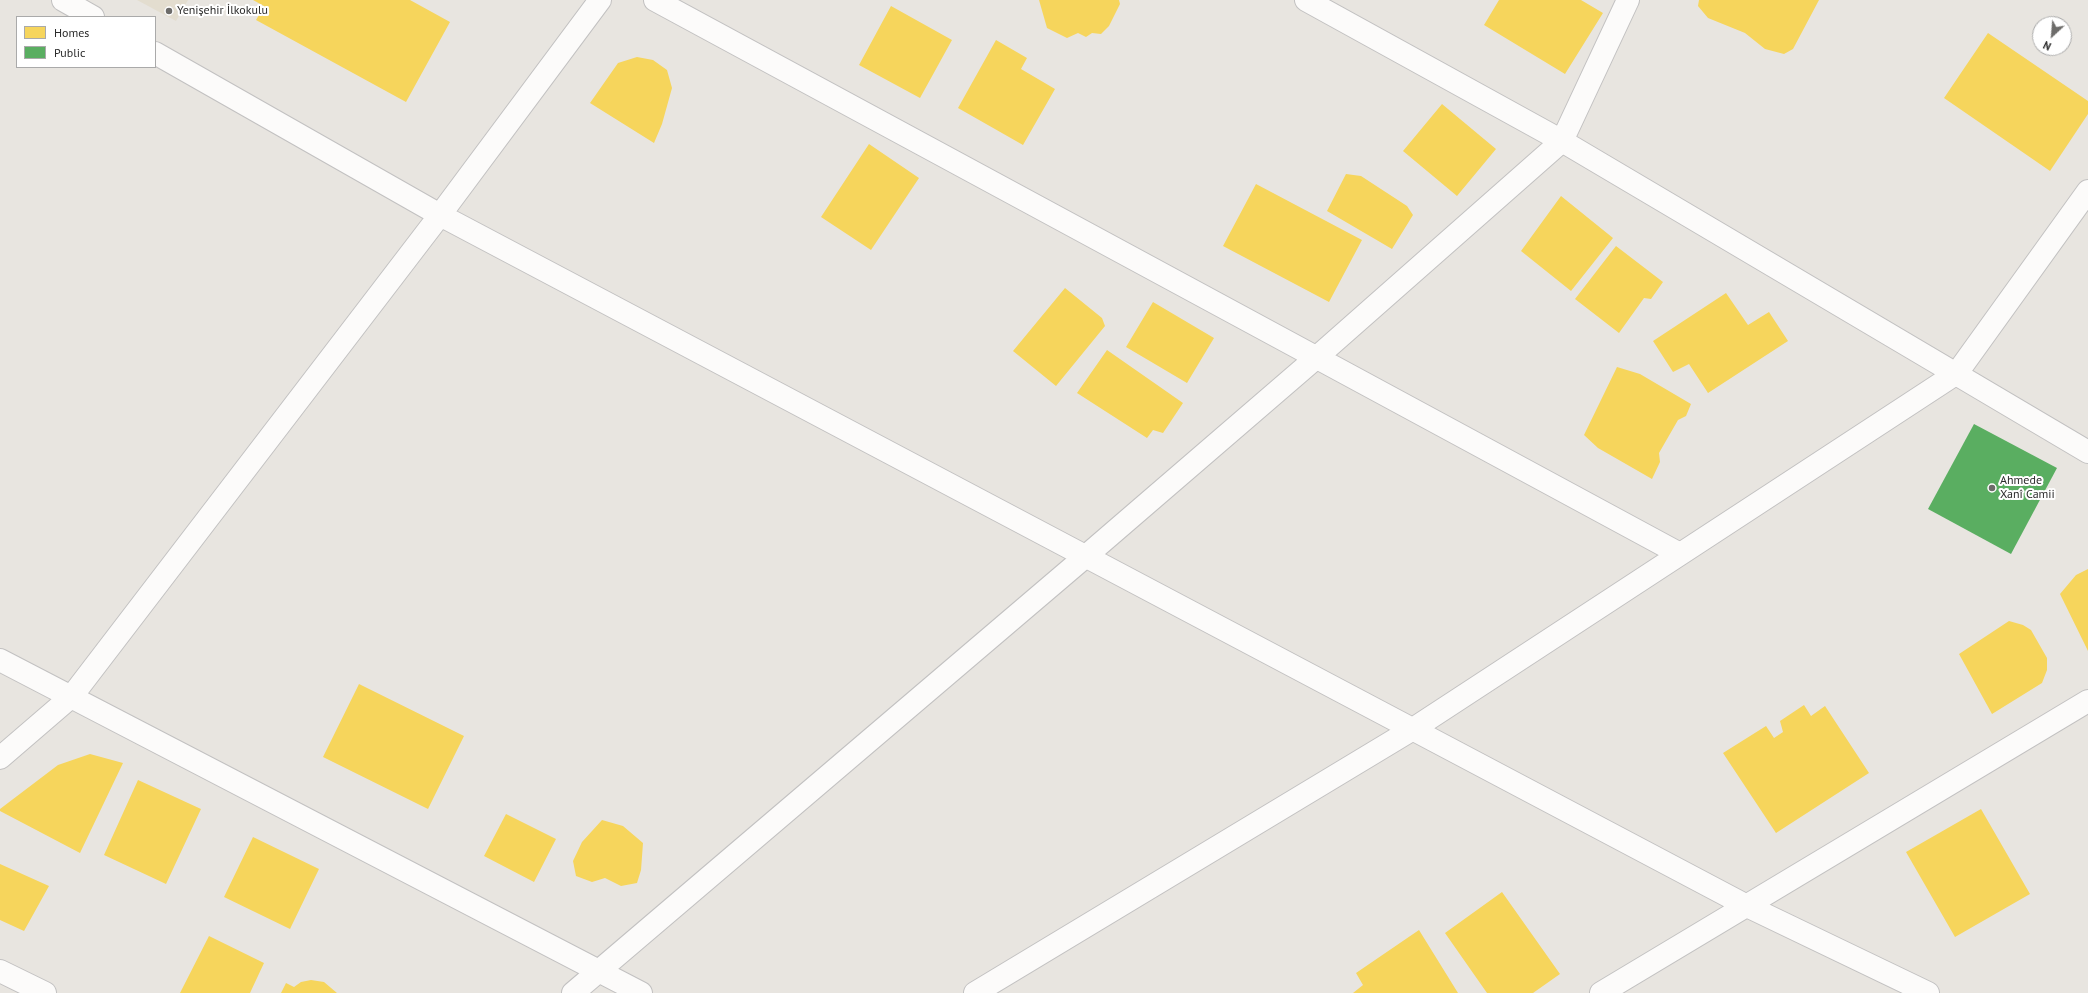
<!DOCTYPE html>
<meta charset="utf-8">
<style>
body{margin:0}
#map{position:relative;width:2088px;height:993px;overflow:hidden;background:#e8e5e0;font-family:"PT Sans",sans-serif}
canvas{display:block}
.legend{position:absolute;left:16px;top:16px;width:140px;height:52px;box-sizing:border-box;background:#fff;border:1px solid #aaa;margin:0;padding:5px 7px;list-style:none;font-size:12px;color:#2b2b2b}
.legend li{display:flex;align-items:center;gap:8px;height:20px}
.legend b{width:20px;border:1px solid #aaa}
.north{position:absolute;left:2032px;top:16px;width:40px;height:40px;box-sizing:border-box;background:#fff;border:1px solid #aaa;border-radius:50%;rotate:206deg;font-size:11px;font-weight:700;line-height:16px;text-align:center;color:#2b2b2b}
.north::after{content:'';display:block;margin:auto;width:14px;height:18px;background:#6d6c6a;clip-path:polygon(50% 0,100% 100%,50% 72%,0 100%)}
</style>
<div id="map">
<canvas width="2088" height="993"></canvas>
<ul class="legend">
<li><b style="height:11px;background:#f6d55c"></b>Homes</li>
<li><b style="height:11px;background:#5aae61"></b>Public</li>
</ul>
<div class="north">N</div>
</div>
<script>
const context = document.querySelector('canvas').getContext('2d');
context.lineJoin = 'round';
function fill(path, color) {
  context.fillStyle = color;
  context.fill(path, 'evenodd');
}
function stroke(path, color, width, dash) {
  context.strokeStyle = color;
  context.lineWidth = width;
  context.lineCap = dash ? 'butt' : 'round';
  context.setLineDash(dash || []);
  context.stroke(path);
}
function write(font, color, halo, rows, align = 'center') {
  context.font = font + ' "PT Sans",sans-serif';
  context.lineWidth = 4;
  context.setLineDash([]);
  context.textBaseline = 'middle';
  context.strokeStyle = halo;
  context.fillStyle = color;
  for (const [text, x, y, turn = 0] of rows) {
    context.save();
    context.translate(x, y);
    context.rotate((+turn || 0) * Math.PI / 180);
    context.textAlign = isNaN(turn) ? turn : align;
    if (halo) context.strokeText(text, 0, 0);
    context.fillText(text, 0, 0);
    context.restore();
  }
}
fill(new Path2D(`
 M137 0H188L176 21Z`), '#e3ddcf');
fill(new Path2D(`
 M253 0H410L450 22 406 102 256 20 264 6Z
 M1039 0H1119L1120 4 1109 26 1101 34 1092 33 1086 37 1078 33 1067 38 1047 28Z
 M1499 0H1581L1603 13 1565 74 1484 25Z
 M1699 0H1819L1793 49 1784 54 1765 49 1745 33 1708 18 1698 6Z
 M891 6 952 40 920 98 859 65Z
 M1988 33 2088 101V114L2050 171 1944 98Z
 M996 40 1027 58 1021 69 1055 89 1023 145 958 108Z
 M637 57 653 60 667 70 672 88 662 124 654 143 590 103 618 63Z
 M1442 104 1496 149 1457 196 1403 151Z
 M869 144 919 178 871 250 821 217Z
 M1346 174 1361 176 1407 206 1413 215 1392 249 1327 211Z
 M1256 184 1362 240 1329 302 1223 246Z
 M1561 196 1613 238 1571 291 1521 251Z
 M1616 246 1663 282 1651 299 1644 298 1619 333 1575 299Z
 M1065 288 1102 318 1105 326 1056 386 1013 351Z
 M1726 293 1748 325 1769 312 1788 341 1708 393 1689 364 1673 372 1653 341Z
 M1153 302 1214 338 1187 383 1126 347Z
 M1107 350 1183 403 1163 433 1153 430 1147 438 1077 393Z
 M1617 367 1640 374 1691 404 1686 416 1678 420 1659 453 1660 462 1652 479 1598 448 1584 435Z
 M2088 569V651L2060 594 2076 575Z
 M2009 621 2023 625 2031 630 2047 658V670L2042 683 1992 714 1959 654Z
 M359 684 464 736 428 809 323 757Z
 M1804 705 1811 716 1825 706 1869 773 1776 833 1723 753 1766 726 1774 738 1783 732 1780 721Z
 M90 754 123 763 80 853 0 811V809L58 765Z
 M138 780 201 809 166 884 104 855Z
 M1981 809 2030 894 1955 937 1906 852Z
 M506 814 556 839 534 882 484 856Z
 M602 820 623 826 643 843 641 870 637 883 621 886 605 878 592 882 576 876 573 861 582 842Z
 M253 837 319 869 290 929 224 897Z
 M0 864 49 886 24 931 0 920Z
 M1502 892 1560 974 1533 993H1487L1445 933Z
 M1419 930 1458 993H1353L1363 985 1356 973Z
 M209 936 264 963 250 993H180Z
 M311 980 324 982 337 993H281L286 983 294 987 301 982Z`), '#f6d55c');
fill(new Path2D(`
 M1974 424 2057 468 2011 554 1928 509Z`), '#5aae61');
const minor = new Path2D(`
 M63 0 93 17
 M655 0 1680 554
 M1306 0 1562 141 2088 452
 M155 53 440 215 1747 906 1928 993
 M0 660 641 993
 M0 758 72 696 440 215 600 0
 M0 971 45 993
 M573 993 1086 556 1317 357 1562 141 1628 0
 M975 993 1413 729 1957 373 2088 191
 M1601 993 2088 701`);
stroke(minor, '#c2c1c1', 24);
stroke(minor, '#fcfbfa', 22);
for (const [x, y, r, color] of [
 [169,11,4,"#6d6c6a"],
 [1992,488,4,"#6d6c6a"]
]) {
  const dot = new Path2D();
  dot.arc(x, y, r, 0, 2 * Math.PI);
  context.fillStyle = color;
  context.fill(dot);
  stroke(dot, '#fff', 1.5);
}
write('12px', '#2b2b2b', '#fff', [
 ["Yenişehir İlkokulu",177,11],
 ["Ahmede",2000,481],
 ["Xanî Camii",2000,495]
], 'left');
</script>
